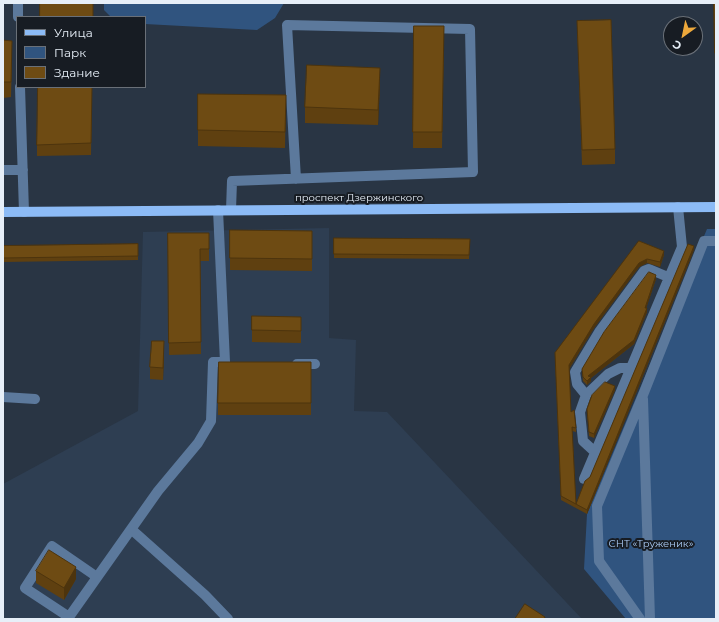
<!DOCTYPE html>
<meta charset="utf-8">
<style>
body{margin:0}
#map{position:relative;width:719px;height:622px;overflow:hidden;background:#293544;font-family:Montserrat,sans-serif}
canvas{display:block}
.frame{position:absolute;inset:0;border:4px solid #e7eff8;pointer-events:none}
.legend{position:absolute;left:16px;top:16px;width:130px;height:72px;box-sizing:border-box;background:#171c23;border:1px solid #6a7078;margin:0;padding:5px 7px;list-style:none;font-size:12px;color:#e7eff8}
.legend li{display:flex;align-items:center;gap:8px;height:20px}
.legend b{width:20px;border:1px solid #6a7078}
.north{position:absolute;left:663px;top:16px;width:40px;height:40px;box-sizing:border-box;background:#171c23;border:1px solid #6a7078;border-radius:50%;rotate:213deg;font-size:11px;font-weight:700;line-height:16px;text-align:center;color:#e7eff8}
.north::after{content:'';display:block;margin:auto;width:14px;height:18px;background:#eda83b;clip-path:polygon(50% 0,100% 100%,50% 72%,0 100%)}
</style>
<div id="map">
<canvas width="719" height="622"></canvas>
<div class="frame"></div>
<ul class="legend">
<li><b style="height:5px;background:#8cbbf6"></b>Улица</li>
<li><b style="height:11px;background:#30547f"></b>Парк</li>
<li><b style="height:11px;background:#6e4b13"></b>Здание</li>
</ul>
<div class="north">С</div>
</div>
<script>
const context = document.querySelector('canvas').getContext('2d');
context.lineJoin = 'round';
function fill(path, color) {
  context.fillStyle = color;
  context.fill(path, 'evenodd');
}
function stroke(path, color, width, dash) {
  context.strokeStyle = color;
  context.lineWidth = width;
  context.lineCap = dash ? 'butt' : 'round';
  context.setLineDash(dash || []);
  context.stroke(path);
}
function write(font, color, halo, rows, align = 'center') {
  context.font = font + ' Montserrat,sans-serif';
  context.lineWidth = 4;
  context.setLineDash([]);
  context.textBaseline = 'middle';
  context.strokeStyle = halo;
  context.fillStyle = color;
  for (const [text, x, y, turn = 0] of rows) {
    context.save();
    context.translate(x, y);
    context.rotate((+turn || 0) * Math.PI / 180);
    context.textAlign = isNaN(turn) ? turn : align;
    if (halo) context.strokeText(text, 0, 0);
    context.fillText(text, 0, 0);
    context.restore();
  }
}
fill(new Path2D(`
 M329 228V338L356 340 354 411 387 412 582 619H3V484L138 411 143 232Z`), '#2e3e52');
fill(new Path2D(`
 M104 3H284L275 18 257 30 145 24V17H111L104 10Z
 M707 229H716V619H626L584 569 587 514Z`), '#30547f');
stroke(new Path2D(`
 M18 3V17
 M20 87 24 212
 M3 170H23
 M231 210 232 181 473 172 470 29 287 25 296 179
 M297 364H315
 M586 395 577 384 575 372 599 332 644 271 649 269 668 277
 M3 397 35 399
 M643 399 650 619
 M595 452 583 441 580 412 586 395 608 374 620 368H630
 M584 479 682 247 678 207
 M131 529 205 595 228 619
 M97 577 52 546 25 588 69 617 158 491 198 443 211 421 213 362H225L218 210
 M640 619 599 561 597 506 643 395 704 241H716`), '#5c799c', 10);
stroke(new Path2D(`
 M3 212 716 207`), '#8cbbf6', 10);
fill(new Path2D(`
 M714 3H716V68H715Z
 M577 21 615 149V164L582 165Z
 M414 26H444L442 148H413Z
 M3 40 12 56 11 97 3 98Z
 M380 84 378 125 305 123V107Z
 M92 87 91 155 37 156V145Z
 M198 94 286 95 285 148 198 146Z
 M230 230 312 231V271L230 270Z
 M168 233H209V261H200L201 354 169 355Z
 M334 238 470 239 469 259 334 258Z
 M639 241 664 255 660 267 647 263 639 267 594 328 569 369 571 412 576 428V432L572 431 576 504 590 477 694 250 587 514 561 500 555 353Z
 M138 244V260L3 262V246Z
 M656 279 646 308 647 312 634 344 591 378V381L587 385 583 381 582 369Z
 M301 317V343L252 342V330Z
 M164 353 163 380 150 379V367Z
 M311 362V415H218V403Z
 M615 390 594 438 589 436 587 409Z
 M36 571 76 579 64 600 36 583Z`), '#5f4010');
fill(new Path2D(`
 M380 68V84L378 125V110Z
 M694 246V250L587 514V510Z
 M664 251V255L660 267V262Z
 M647 259V263L639 267 594 328 569 369V365L594 324 639 263Z
 M656 275V279L645 312V308Z
 M647 308V312L634 344 591 378V381L587 385V381L588 376Z
 M164 341V353L163 380V368Z
 M615 386V390L594 438V434Z
 M76 567V579L64 600V588Z`), '#4d340d');
const building = new Path2D(`
 M40 3H93V17H40Z
 M714 3H716V53H715Z
 M611 20 615 149 582 150 577 21Z
 M414 26H444L442 132H413Z
 M3 40 12 41 11 82H3Z
 M307 65 380 68 378 110 305 107Z
 M38 87H92L91 143 37 145Z
 M198 94 286 95 285 132 198 130Z
 M230 230 312 231V259L230 258Z
 M168 233H209V249H200L201 342 169 343Z
 M334 238 470 239 469 255 334 254Z
 M639 241 664 251 660 262 647 259 639 263 594 324 569 365 571 412 574 410 576 428 572 427 576 504 585 481 590 477 688 244 694 246 587 510 561 496 555 353Z
 M138 244V256L3 258V246Z
 M649 272 656 275 645 308H647L634 340 588 376 591 377 587 381 583 377 582 369 604 332Z
 M252 316 301 317V331L252 330Z
 M152 341H164L163 368 150 367Z
 M219 362H311V403H218Z
 M605 382 615 386 594 434 589 432 587 409 592 395Z
 M49 550 76 567 64 588 36 571Z
 M525 604 545 617 544 619H515Z`);
fill(building, '#6e4b13');
stroke(building, '#4d340d', 1);
write('10px', '#e7eff8', '#171c23', [
 ["проспект Дзержинского",359,198]
]);
write('10px', '#accdf7', '#171c23', [
 ["СНТ «Труженик»",651,544]
]);
</script>
